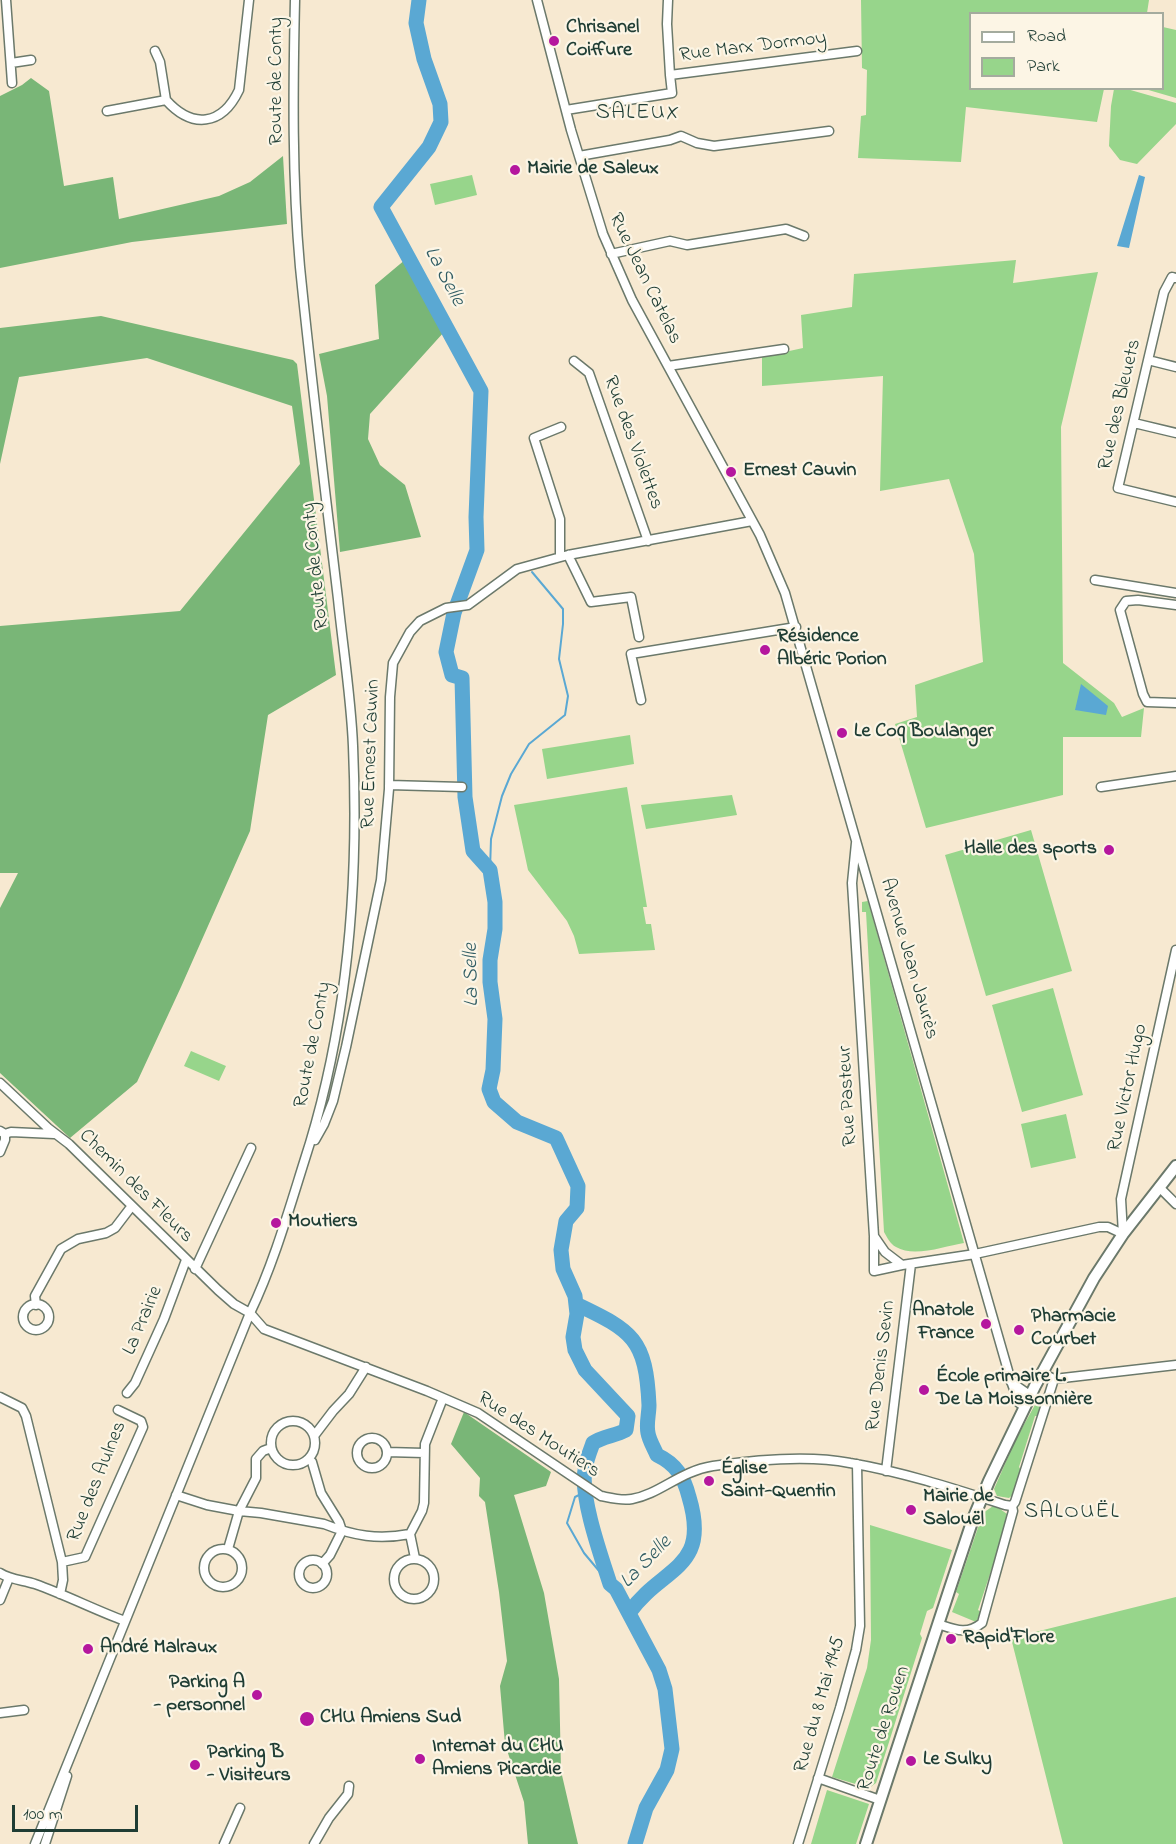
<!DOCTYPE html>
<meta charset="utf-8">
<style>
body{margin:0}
#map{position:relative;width:1176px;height:1844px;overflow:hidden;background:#f7e9d1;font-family:"Indie Flower",sans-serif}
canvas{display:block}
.legend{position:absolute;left:969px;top:12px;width:195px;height:78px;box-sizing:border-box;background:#fcf5e5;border:2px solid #a4ab9e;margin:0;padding:8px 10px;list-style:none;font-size:18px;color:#1f3d34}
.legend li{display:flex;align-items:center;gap:12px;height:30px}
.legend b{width:30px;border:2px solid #a4ab9e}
.scale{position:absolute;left:12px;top:1805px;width:126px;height:27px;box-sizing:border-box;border:3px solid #1f3d34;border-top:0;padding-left:8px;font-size:18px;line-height:21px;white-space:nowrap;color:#1f3d34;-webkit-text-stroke:4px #fcf5e5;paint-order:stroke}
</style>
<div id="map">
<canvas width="1176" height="1844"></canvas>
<ul class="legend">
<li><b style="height:8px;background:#fff"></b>Road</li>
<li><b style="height:16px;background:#97d58b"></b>Park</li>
</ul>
<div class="scale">100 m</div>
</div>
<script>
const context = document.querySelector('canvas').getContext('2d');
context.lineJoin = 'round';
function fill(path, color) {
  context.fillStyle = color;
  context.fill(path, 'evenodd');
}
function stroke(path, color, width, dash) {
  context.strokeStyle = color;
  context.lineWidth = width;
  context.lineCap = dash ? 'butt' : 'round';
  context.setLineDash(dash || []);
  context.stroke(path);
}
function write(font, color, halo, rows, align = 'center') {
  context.font = font + ' "Indie Flower",sans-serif';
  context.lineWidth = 4.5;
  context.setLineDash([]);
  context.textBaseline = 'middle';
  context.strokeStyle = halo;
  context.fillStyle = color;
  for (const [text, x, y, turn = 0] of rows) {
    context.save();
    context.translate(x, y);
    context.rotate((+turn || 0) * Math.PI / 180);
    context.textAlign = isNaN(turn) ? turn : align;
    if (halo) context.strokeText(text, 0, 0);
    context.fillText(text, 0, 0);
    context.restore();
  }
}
fill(new Path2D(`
 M861 0H1149L1147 13 970 14V88L1104 89 1097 122 966 107 961 162 858 158 861 116 866 115 867 70 862 68Z
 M1163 27 1176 30V98L1145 89 1162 88Z
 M1114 89H1127L1176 103V124L1137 164 1120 160 1109 146 1111 106Z
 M472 175 477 195 435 205 430 184Z
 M1016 260 1013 283 1098 272 1061 427 1063 663 1114 703 1122 717 1144 708 1141 737H1063V795L926 828 895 724 917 717 915 685 983 662 974 554 949 479 880 491 883 376 762 386V357L803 348 801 315 852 307 854 274Z
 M630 735 634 764 547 779 542 749Z
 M627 787 647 907H643L646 924H651L655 950 579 954 574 936 567 921 528 870 514 805Z
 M732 795 737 815 646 829 641 805Z
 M1031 830 1072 971 986 996 945 855Z
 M868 901 964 1243C945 1246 914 1258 896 1247 890 1244 887 1237 884 1232L866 912H862V902Z
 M1053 988 1083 1095 1022 1112 992 1005Z
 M191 1051 226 1066 219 1081 184 1066Z
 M1066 1114 1076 1158 1031 1168 1021 1124Z
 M1041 1394 1045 1396 1038 1416H1035L1019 1467 1021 1470C1019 1481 1019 1491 1009 1498L997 1496 994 1489 1016 1439Z
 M993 1506 1000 1509 1007 1514V1523L978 1610 981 1612 976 1622 952 1612 959 1594 956 1592 983 1513Z
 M870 1525 952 1550 933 1608 927 1611 920 1634 922 1638 876 1783 869 1788 832 1777 867 1668 871 1640Z
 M1176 1597V1844H1063L1011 1638Z
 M827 1790 869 1804 856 1844H811Z`), '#97d58b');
fill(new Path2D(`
 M31 78 49 91 64 186 113 177 119 219 219 196 250 182 283 156 287 224 132 242 0 268V96L22 85Z
 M406 259 444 332 370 414 368 439 380 465 405 485 421 537 340 552 327 396 319 354 379 339 375 285Z
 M101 316 293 360 297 364 336 675 268 715 250 831 181 987 137 1082 70 1138 0 1073V908L18 873H0V626L180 611 300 464 292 406 147 358 19 377 0 464V328Z
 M464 1412 551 1472 546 1486 514 1495 544 1593 559 1679 561 1771 578 1844H528L524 1802 505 1744 500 1686 507 1661 499 1592 485 1502 479 1496 480 1478 451 1444Z`), '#79b677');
fill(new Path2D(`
 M1139 175 1145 177 1129 248 1117 246Z
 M1081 684 1108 706 1106 715 1075 710Z`), '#5aa8d3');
stroke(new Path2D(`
 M490 870 491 839 502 796 511 774 529 744 565 715 568 696 559 659 563 624V609L532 572
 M585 1492 575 1497 567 1523 584 1553 610 1584`), '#5aa8d3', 2);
stroke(new Path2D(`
 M419 0 416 23 424 59 440 104 441 122 429 147 381 207 481 391 476 517 477 550 454 613 446 652 452 675 462 678 465 797 473 851 490 870 495 902V929L490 960V982L495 1019 493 1070 489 1089 494 1102 517 1122 556 1138 578 1186 577 1208 566 1221 561 1250 563 1269 575 1296 577 1314 573 1337 575 1350 585 1370 628 1416 626 1430C615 1436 603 1436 593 1443 590 1451 586 1461 585 1470 580 1497 601 1556 610 1584L616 1589 659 1670 665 1689 672 1749 667 1770 646 1808 635 1844
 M576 1304C633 1331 646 1339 649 1405 649 1414 646 1424 648 1433 649 1440 654 1448 657 1455 676 1464 684 1477 689 1497 711 1570 662 1566 629 1613`), '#5aa8d3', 15);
const minor = new Path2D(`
 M6 0 12 83
 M537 0 571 130 603 234 632 300 760 535 785 593 1011 1381 1019 1403 1025 1407
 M668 0 667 24 670 75
 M155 51 160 62 166 100C192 129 222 126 239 90L249 0
 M11 63 31 60
 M566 110 672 93 670 75 857 51
 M107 111 166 100
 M579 156 670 140 681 136 697 143 714 146 829 131
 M611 254 670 241 687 245 786 229 804 236
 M1176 278 1172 277 1164 292 1118 488 1176 502
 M1148 360 1176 367
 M574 361 589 373 648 541
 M668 366 784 349
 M1134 423 1176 433
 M568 555 591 602 631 597 639 637
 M560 556V519L534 438 561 427
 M1095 580 1176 593
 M1176 605 1138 600 1126 601 1120 610 1143 694 1147 702 1176 703
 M641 700 631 654 796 627
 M389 785 462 787
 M1101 787 1176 776
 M856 843 852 883 874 1236 885 1252 902 1265 975 1254 1099 1227H1108L1123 1234 1121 1199 1176 950
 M0 1083 48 1128 69 1144 218 1290 234 1304 250 1313 264 1329 427 1391 478 1413 601 1496C611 1498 622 1501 632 1499 660 1494 680 1471 713 1466 754 1460 809 1455 850 1463 903 1472 955 1489 1005 1505L1012 1506
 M5 1134 11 1132 54 1134
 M315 1140 324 1124 333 1101 346 1047 381 880 389 789 390 697 393 663 410 632 420 621 446 608 468 605 517 569 568 555 752 521
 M0 1152 5 1140V1134L0 1131
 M1159 1187 1176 1204
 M874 1237V1271L902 1265
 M195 1269 251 1148
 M23 1317a13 13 0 1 1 26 0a13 13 0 1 1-26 0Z
 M36 1305 35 1296 61 1249 78 1239 106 1233 115 1228 131 1207
 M1042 1373 1054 1379 1176 1365
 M1011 1382 1031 1396
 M127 1393 135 1383 164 1319 186 1260
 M0 1397 22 1408 26 1416 62 1562 63 1580 60 1594
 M271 1443a22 22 0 1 1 44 0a22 22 0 1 1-44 0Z
 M314 1436 333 1411 349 1394 366 1367
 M357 1453a15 15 0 1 1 30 0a15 15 0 1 1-30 0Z
 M387 1452 424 1453
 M309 1459 312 1462 321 1493 339 1522 342 1531 330 1555 322 1564
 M886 1471 911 1264
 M176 1495 207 1505 239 1511 261 1513 324 1524C354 1536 378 1540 410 1534L422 1511 424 1503 425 1444 443 1398
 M410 1534 415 1558
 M228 1549 239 1511 256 1478V1459L263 1451 271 1448
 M204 1568a19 19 0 1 1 38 0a19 19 0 1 1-38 0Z
 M394 1579a20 20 0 1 1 40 0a20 20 0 1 1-40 0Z
 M299 1574a14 14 0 1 1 28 0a14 14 0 1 1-28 0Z
 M62 1562 85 1557 143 1427 141 1421 118 1410
 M0 1573C11 1580 23 1580 35 1584 66 1595 95 1610 125 1621
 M0 1600 9 1578
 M938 1624C956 1630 967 1635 982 1623L1013 1511 1012 1506 1015 1502 1054 1379
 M0 1713 24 1710
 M818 1778 880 1800
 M35 1844 250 1313C273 1265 288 1213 304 1162 347 1030 359 884 353 746 351 697 343 648 338 599 325 489 311 378 300 267 292 178 293 89 295 0
 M45 1844 67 1776
 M224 1844 240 1808
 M314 1844 329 1818 348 1794 349 1786
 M798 1844 840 1708 856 1650 860 1626 857 1464`);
const major = new Path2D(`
 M866 1844 950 1588 973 1519 989 1481 1035 1386 1094 1278 1123 1234 1176 1166`);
stroke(minor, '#6b796b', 11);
stroke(major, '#6b796b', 14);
stroke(minor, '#fff', 8);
stroke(major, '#fff', 10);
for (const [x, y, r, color] of [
 [554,41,6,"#b5179e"],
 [515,170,6,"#b5179e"],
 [731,472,6,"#b5179e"],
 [765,650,6,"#b5179e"],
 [842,733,6,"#b5179e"],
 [1109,850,6,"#b5179e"],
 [276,1223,6,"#b5179e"],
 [986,1324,6,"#b5179e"],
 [1019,1330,6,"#b5179e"],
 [924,1390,6,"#b5179e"],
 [709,1481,6,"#b5179e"],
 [911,1510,6,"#b5179e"],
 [951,1639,6,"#b5179e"],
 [88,1649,6,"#b5179e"],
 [257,1695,6,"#b5179e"],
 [307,1719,8,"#b5179e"],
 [420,1759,6,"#b5179e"],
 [911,1761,6,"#b5179e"],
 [195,1765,6,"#b5179e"]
]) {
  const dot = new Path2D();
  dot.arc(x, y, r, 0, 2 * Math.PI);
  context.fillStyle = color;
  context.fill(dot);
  stroke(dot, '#fcf5e5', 2);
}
write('bold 20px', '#1f3d34', '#fcf5e5', [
 ["Chrisanel",566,29],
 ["Coiffure",566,52],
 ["Mairie de Saleux",527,170],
 ["Ernest Cauvin",743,472],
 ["Résidence",777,638],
 ["Albéric Porion",777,661],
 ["Le Coq Boulanger",854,733],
 ["Halle des sports",1097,850,"right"],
 ["Moutiers",288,1223],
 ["Anatole",974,1312,"right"],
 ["France",974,1335,"right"],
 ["Pharmacie",1031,1318],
 ["Courbet",1031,1341],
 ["École primaire L.",936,1378],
 ["De La Moissonnière",936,1401],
 ["Église",721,1470],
 ["Saint-Quentin",721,1493],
 ["Mairie de",923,1498],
 ["Salouël",923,1521],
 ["Rapid'Flore",963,1639],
 ["André Malraux",100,1649],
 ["Parking A",245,1684,"right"],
 ["- personnel",245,1707,"right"],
 ["CHU Amiens Sud",320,1719],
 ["Internat du CHU",432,1748],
 ["Amiens Picardie",432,1771],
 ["Parking B",207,1754],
 ["- Visiteurs",207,1777],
 ["Le Sulky",923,1761]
], 'left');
write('20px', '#1f3d34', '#fcf5e5', [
 ["Rue Marx Dormoy",753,48,-7],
 ["Route de Conty",278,81,-90],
 ["Rue Jean Catelas",644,279,64],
 ["Rue des Bleuets",1121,405,-77],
 ["Rue des Violettes",632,443,70],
 ["Route de Conty",317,566,-96],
 ["Rue Ernest Cauvin",372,754,-88],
 ["Avenue Jean Jaurès",908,959,74],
 ["Route de Conty",314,1045,-79],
 ["Rue Victor Hugo",1129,1088,-78],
 ["Rue Pasteur",849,1096,-93],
 ["Chemin des Fleurs",135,1187,45],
 ["La Prairie",144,1321,-67],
 ["Rue Denis Sevin",882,1366,-83],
 ["Rue des Moutiers",538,1436,33],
 ["Rue des Aulnes",98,1482,-68],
 ["Rue du 8 Mai 1945",821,1705,-74],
 ["Route de Rouen",885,1729,-72]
]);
write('italic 21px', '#315d64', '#fcf5e5', [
 ["La Selle",443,277,62],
 ["La Selle",473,975,-91],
 ["La Selle",647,1563,-46]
]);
context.letterSpacing = '1.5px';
write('22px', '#1f3d34', '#fcf5e5', [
 ["SALEUX",638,114],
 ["SALOUËL",1072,1513]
]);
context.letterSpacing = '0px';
</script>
